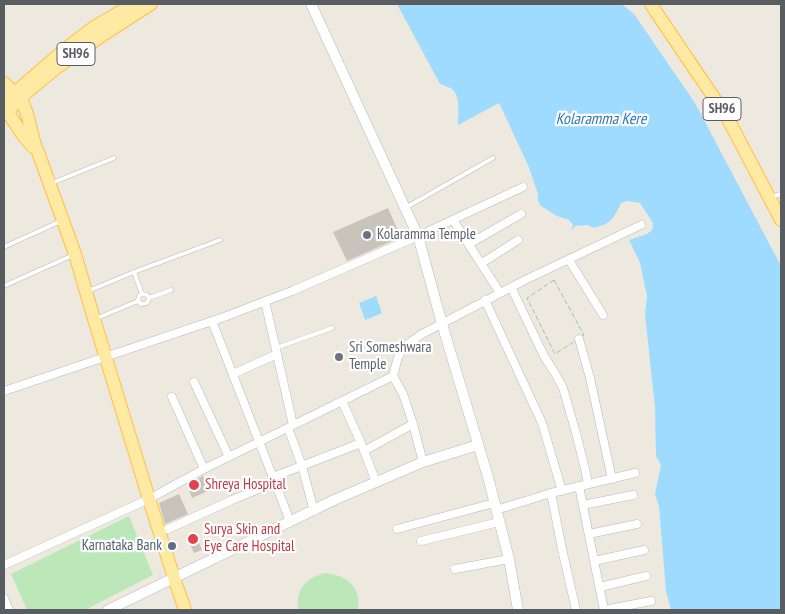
<!DOCTYPE html>
<style>
body{margin:0}
#map{position:relative;width:785px;height:614px;overflow:hidden;background:#ede9df;font-family:"PT Sans Narrow",sans-serif}
canvas{display:block}
.frame{position:absolute;inset:0;border:5px solid #585d62;pointer-events:none}
</style>
<div id="map">
<canvas width="785" height="614"></canvas>
<div class="frame"></div>
</div>
<script>
const context = document.querySelector('canvas').getContext('2d');
context.lineJoin = 'round';
function fill(path, color) {
  context.fillStyle = color;
  context.fill(path, 'evenodd');
}
function stroke(path, color, width, dash) {
  context.strokeStyle = color;
  context.lineWidth = width;
  context.lineCap = dash ? 'butt' : 'round';
  context.setLineDash(dash || []);
  context.stroke(path);
}
function write(font, color, halo, rows, align = 'center') {
  context.font = font + ' "PT Sans Narrow",sans-serif';
  context.lineWidth = 4.5;
  context.setLineDash([]);
  context.textBaseline = 'middle';
  context.strokeStyle = halo;
  context.fillStyle = color;
  for (const [text, x, y, turn = 0] of rows) {
    context.save();
    context.translate(x, y);
    context.rotate((+turn || 0) * Math.PI / 180);
    context.textAlign = isNaN(turn) ? turn : align;
    if (halo) context.strokeText(text, 0, 0);
    context.fillText(text, 0, 0);
    context.restore();
  }
}
fill(new Path2D(`
 M129 516 153 575 85 610H27L11 574Z
 M325 573C346 575 362 587 358 610H298C296 589 305 578 325 573Z`), '#bce8b9');
fill(new Path2D(`
 M397 4H623L624 6 634 14 695 103 781 266V610H671L666 591 659 506 655 494 661 465 656 456 655 408 645 314 647 296 640 263 629 240 647 234 652 230 653 223 640 203 627 201 621 203C613 220 611 223 594 228L588 225 575 226 571 231 573 225 569 220 557 216 541 206 538 201V194L528 165 499 103 458 125C458 114 461 97 452 89 449 87 444 86 440 84Z
 M376 296 382 313 365 320 359 303Z`), '#9edbff');
fill(new Path2D(`
 M388 208 401 237 347 261 333 232Z
 M203 476 210 490 192 498 187 485Z
 M179 494 188 514 165 524 159 503Z
 M194 532 202 550 194 553 186 535Z`), '#c8c4bc');
const service = new Path2D(`
 M52 183 114 158
 M771 197 781 194
 M405 208 493 158
 M4 247 61 221
 M134 272 142 294 147 295 149 298C148 303 146 304 141 304L138 301
 M4 286 73 255
 M88 291 134 272 220 240
 M149 298 171 290
 M95 319 138 301 139 296 142 294
 M276 348 332 328`);
const minor = new Path2D(`
 M453 220 500 293
 M469 244 521 214
 M569 260 603 315
 M482 263 518 240
 M511 287 544 356 556 375 563 388 576 433 586 473 588 484
 M485 300 542 423 562 491
 M265 301 293 425
 M212 321C238 388 264 455 290 521
 M579 339 590 378 612 479
 M233 374 277 354
 M393 376 398 357 405 346 422 334 525 280 641 225
 M194 382 229 457
 M4 391 224 317 292 291 418 236 523 187
 M172 397 204 469
 M342 401 361 443 376 482
 M288 428 302 466 314 511
 M364 451 413 424
 M273 477 361 443
 M579 486 604 610 651 601
 M551 493 562 549 576 610
 M583 505 633 495
 M496 510 551 493 635 473
 M168 529 232 500 275 482
 M397 529 494 503
 M589 534 637 524
 M421 541 499 522
 M594 561 644 550
 M4 565 149 499 204 469 393 376 403 394 413 424 423 462
 M455 569 509 559
 M600 587 646 576
 M4 598 9 610`);
const tertiary = new Path2D(`
 M311 4 418 236 442 324 488 477 509 559 518 610
 M108 610 334 500 423 462 478 445`);
const primary = new Path2D(`
 M651 4 656 12 727 117 781 220
 M4 83C9 88 17 94 21 100 31 116 30 136 38 152L75 254 94 319 149 499 174 578 185 610
 M4 102 64 50 94 27 134 4
 M4 106 22 134 33 147
 M4 114C14 106 22 96 32 88 69 56 110 30 151 4`);
stroke(service, '#b5b9be', 5);
stroke(minor, '#b5b9be', 9);
stroke(tertiary, '#b5b9be', 11);
stroke(primary, '#ffbf47', 14);
stroke(new Path2D(`
 M554 280 584 335 555 354 527 298Z`), '#92c99d', 1, [5, 2.5]);
stroke(service, '#fff', 4);
stroke(minor, '#fff', 8);
stroke(tertiary, '#fff', 10);
stroke(primary, '#ffeaa3', 12);
for (const [x, y, r, color] of [
 [367,235,5,"#6b7280"],
 [339,357,5,"#6b7280"],
 [194,485,6,"#e0444e"],
 [193,539,6,"#e0444e"],
 [172,546,5,"#5c6f8a"]
]) {
  const dot = new Path2D();
  dot.arc(x, y, r, 0, 2 * Math.PI);
  context.fillStyle = color;
  context.fill(dot);
  stroke(dot, '#fff', 2);
}
for (const [x, y, w] of [
 [76,54,38],
 [722,109,38]
]) {
  const box = new Path2D();
  box.roundRect(x - w / 2, y - 11.5, w, 23, 4);
  context.fillStyle = '#fff';
  context.fill(box);
  stroke(box, '#585d62', 1);
}
write('bold 14px', '#585d62', null, [
 ["SH96",76,54],
 ["SH96",722,109]
]);
write('15px', '#5b616d', '#fff', [
 ["Kolaramma Temple",377,235],
 ["Sri Someshwara",349,348],
 ["Temple",349,365]
], 'left');
write('15px', '#be3a42', '#fff', [
 ["Shreya Hospital",205,485],
 ["Surya Skin and",204,530],
 ["Eye Care Hospital",204,547]
], 'left');
write('15px', '#4e5e75', '#fff', [
 ["Karnataka Bank",162,546]
], 'right');
write('italic 16px', '#3078b1', '#fff', [
 ["Kolaramma Kere",601,119]
]);
</script>
